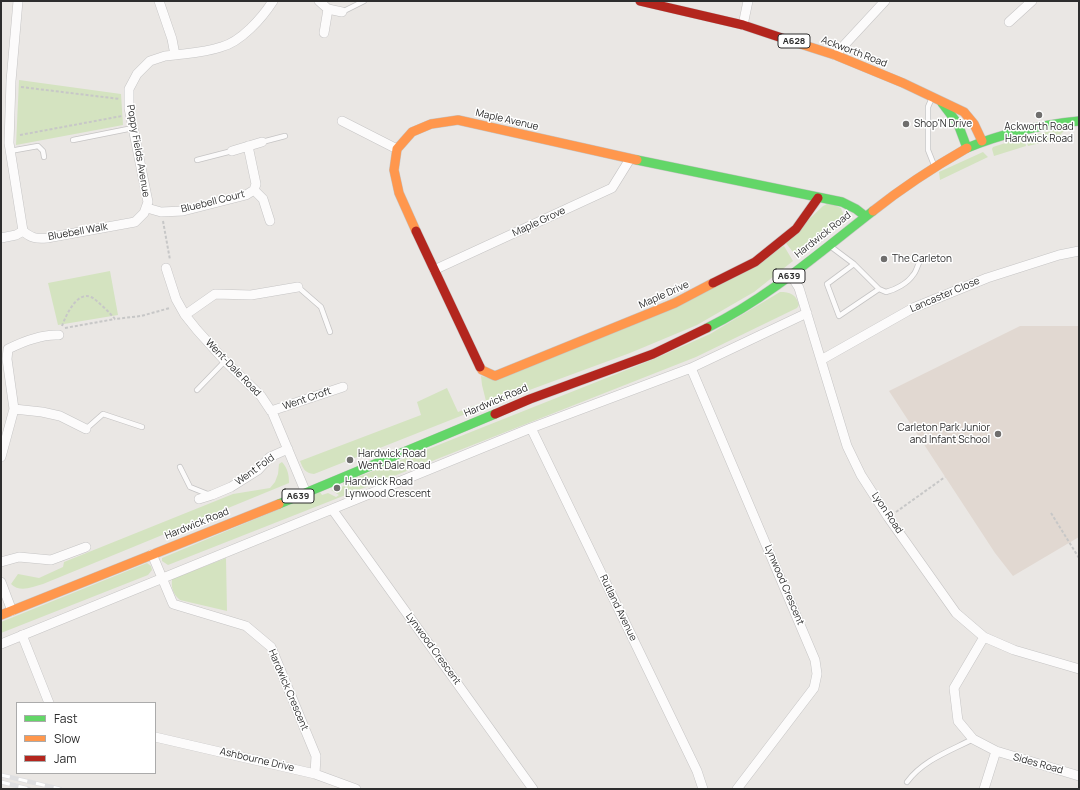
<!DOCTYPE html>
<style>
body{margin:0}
#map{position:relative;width:1080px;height:790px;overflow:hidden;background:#eae7e4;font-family:Manrope,sans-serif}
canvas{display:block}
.frame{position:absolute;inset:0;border:2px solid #2d2d2d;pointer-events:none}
.legend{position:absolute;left:16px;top:702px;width:140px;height:72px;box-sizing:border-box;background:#fff;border:1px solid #ababab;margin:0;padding:5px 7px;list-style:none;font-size:12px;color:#2d2d2d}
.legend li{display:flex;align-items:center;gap:8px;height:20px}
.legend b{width:20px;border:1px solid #ababab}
</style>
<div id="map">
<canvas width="1080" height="790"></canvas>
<div class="frame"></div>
<ul class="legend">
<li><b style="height:5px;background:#63d668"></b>Fast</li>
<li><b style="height:5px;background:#ff974d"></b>Slow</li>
<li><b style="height:5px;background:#b3261e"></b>Jam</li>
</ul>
</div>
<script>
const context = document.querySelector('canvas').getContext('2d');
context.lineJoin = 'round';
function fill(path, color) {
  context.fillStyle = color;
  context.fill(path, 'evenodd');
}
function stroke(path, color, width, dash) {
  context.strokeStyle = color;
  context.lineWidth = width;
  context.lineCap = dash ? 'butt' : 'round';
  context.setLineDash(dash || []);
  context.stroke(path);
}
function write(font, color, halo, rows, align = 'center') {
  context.font = font + ' Manrope,sans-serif';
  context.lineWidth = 3;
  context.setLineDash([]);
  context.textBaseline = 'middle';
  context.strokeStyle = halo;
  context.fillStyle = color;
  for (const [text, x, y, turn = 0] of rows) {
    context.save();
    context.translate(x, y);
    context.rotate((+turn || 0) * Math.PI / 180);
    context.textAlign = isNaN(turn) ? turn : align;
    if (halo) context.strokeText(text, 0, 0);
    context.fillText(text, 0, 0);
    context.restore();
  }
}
fill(new Path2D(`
 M1020 326H1079V537L1013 576 995 553 889 391Z`), '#e1d8d1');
fill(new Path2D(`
 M19 80 121 94 123 125 16 145Z
 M1063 128 1064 131 1056 139 1028 146 1025 137Z
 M1024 137 1026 146 994 156 992 149 993 147Z
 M983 152 988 157 940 180 939 172Z
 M829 203 841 208 844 216C836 232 811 246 797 257L785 242 823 206Z
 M784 246 793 261 754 292 697 325 630 353 486 406 314 474C305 473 303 469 300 461L421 415 417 402 447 388 458 412 486 401 482 385 481 376 498 380Z
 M110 271 118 315 58 325 48 283Z
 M780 292C790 292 796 294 799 305L797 308 696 357 168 565 162 561V558L320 492 322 495 328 493 336 497 339 495 331 490 344 486 343 483 654 359 710 334Z
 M282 462C288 469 289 475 289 483L43 584C32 587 20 593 11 584L18 574 39 578 63 567 64 562 233 494 270 488 275 482 278 474 279 464Z
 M226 558 227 611 180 600C173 594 171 588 172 579Z
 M147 563 151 566 152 570 148 575 1 633V622Z`), '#d4e3c0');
const lane = new Path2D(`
 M342 12 364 1
 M931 100 928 107V150L934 165
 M73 140 133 128
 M262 142 285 136
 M10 151 38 146 43 151 44 157
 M197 160 232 151
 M830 246 854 264 879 289 839 316 827 284 854 264
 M298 287 321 307 330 332
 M879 289 886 292C895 290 908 283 913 275 916 272 917 267 919 263
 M197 390 225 361
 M86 429 103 414 142 427
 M180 467 190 487 210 495
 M907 782C923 760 950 751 973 739`);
const street = new Path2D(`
 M18 1 11 81 9 143 23 231
 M159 1 172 39 175 55C191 53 206 52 221 47 241 42 262 18 273 1
 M319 1 328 9 324 33
 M328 9 342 12
 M1009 22 1032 1
 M743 25 748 1
 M835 55 885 1
 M342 121 397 149
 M232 151 262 142
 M254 190 263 199 270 221
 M147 208 161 212 183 211 246 195 254 190 256 184 248 146
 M23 231C31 238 36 239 47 238L135 222 144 213 148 202 129 108V89L137 74 150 61 165 56 175 55
 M1 238 16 235 23 231
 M166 268 176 299 185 315 197 330 225 361 261 396 273 414 306 493
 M434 270 612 188 630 159
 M791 275 799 288 847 446 861 475 888 517 956 613 984 637 1014 650 1079 669
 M185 315 215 294 251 295 298 287
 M821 360 913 308 987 278 1059 255 1079 251
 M691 368 815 660 817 674 814 688 737 789
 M14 409 42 412 60 416 86 429
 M271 411 343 387
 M531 428 697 771 703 789
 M1 457 14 409 7 359 8 349C24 341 42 334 59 335
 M199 499 212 495 231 487 258 470 270 457 288 449
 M332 509 533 789
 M152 554 173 604 246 626 271 647 316 756 315 774
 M1 562 19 557 51 560 86 547
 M1 582 12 611
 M22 635 49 703
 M984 637 954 688 958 721 973 739 996 751 1079 776
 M1 644 531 428 691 368 807 313
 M155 737 315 774 356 789
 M984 789 996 751`);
const fast = new Path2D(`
 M942 103 958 124 967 148C1003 133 1040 125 1079 121
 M637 160 842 202 856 209 865 216
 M707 328C768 298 820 252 873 211
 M279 504 495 414`);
const slow = new Path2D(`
 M785 39 835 55 903 83 964 112 974 124 982 141
 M873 211C903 187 934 167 967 148
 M416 231 399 193 394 170 397 149 412 132 431 124 458 120 637 160
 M480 367 482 370 495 376 675 303 713 283
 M1 615 279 504`);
const jam = new Path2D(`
 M640 1 743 25 785 39
 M416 231 480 367
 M713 283 755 262 796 229 818 198
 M495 414 530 399 653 354 707 328`);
stroke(lane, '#c5c4c4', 6);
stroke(street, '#c5c4c4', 10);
stroke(fast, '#c5c4c4', 10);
stroke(slow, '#c5c4c4', 10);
stroke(jam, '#c5c4c4', 10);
stroke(new Path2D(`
 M21 87 120 99
 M20 135 122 116
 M163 221 170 260
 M62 326C66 315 77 291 91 297 96 299 111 314 115 319L141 316 170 308
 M65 328 115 319
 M896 512 945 477
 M1051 513 1079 558`), '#c7c7c7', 2, [3, 2]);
stroke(lane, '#fcfbfb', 4.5);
stroke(street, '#fcfbfb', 9);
stroke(fast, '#63d668', 9);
stroke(slow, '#ff974d', 9);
stroke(jam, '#b3261e', 9);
const rail = new Path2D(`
 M1 775 60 789
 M1 782 29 789`);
stroke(rail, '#dfdfe1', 4.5);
stroke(rail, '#fff', 3, [9]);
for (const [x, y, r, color] of [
 [1039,115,4,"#6f6e6d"],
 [906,124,4,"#6f6e6d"],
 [884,259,4,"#6f6e6d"],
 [998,434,4,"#6f6e6d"],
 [350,460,4,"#6f6e6d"],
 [337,488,4,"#6f6e6d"]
]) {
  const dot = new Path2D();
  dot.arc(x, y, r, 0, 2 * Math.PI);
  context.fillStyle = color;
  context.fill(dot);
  stroke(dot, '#fff', 1.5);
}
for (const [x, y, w] of [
 [794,41,32],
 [789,276,32],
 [298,496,32]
]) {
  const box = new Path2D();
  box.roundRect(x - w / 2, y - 7, w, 14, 3);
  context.fillStyle = '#fff';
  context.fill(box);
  stroke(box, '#2d2d2d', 1);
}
write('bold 9px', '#2d2d2d', null, [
 ["A628",794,41],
 ["A639",789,276],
 ["A639",298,496]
]);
write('10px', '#2d2d2d', '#fff', [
 ["Ackworth Road",854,52,21],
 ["Maple Avenue",507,120,13],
 ["Poppy Fields Avenue",138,151,80],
 ["Bluebell Court",213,202,-14],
 ["Maple Grove",539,222,-25],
 ["Bluebell Walk",78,232,-10],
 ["Hardwick Road",823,235,-38],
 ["Maple Drive",664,295,-24],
 ["Lancaster Close",945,295,-23],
 ["Went-Dale Road",233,368,46],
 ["Went Croft",307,399,-19],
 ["Hardwick Road",496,401,-23],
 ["Went Fold",255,470,-36],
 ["Lyon Road",887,513,56],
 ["Hardwick Road",197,524,-22],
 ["Lynwood Crescent",784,585,67],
 ["Rutland Avenue",618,608,64],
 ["Lynwood Crescent",433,649,54],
 ["Hardwick Crescent",288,690,67],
 ["Ashbourne Drive",257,760,13],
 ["Sides Road",1038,764,16]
]);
write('10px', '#2d2d2d', '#fff', [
 ["Shop'N Drive",914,124],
 ["Ackworth Road",1039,127,"center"],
 ["Hardwick Road",1039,139,"center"],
 ["The Carleton",892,259],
 ["Carleton Park Junior",990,428,"right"],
 ["and Infant School",990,440,"right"],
 ["Hardwick Road",358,454],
 ["Went Dale Road",358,466],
 ["Hardwick Road",345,482],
 ["Lynwood Crescent",345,494]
], 'left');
</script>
